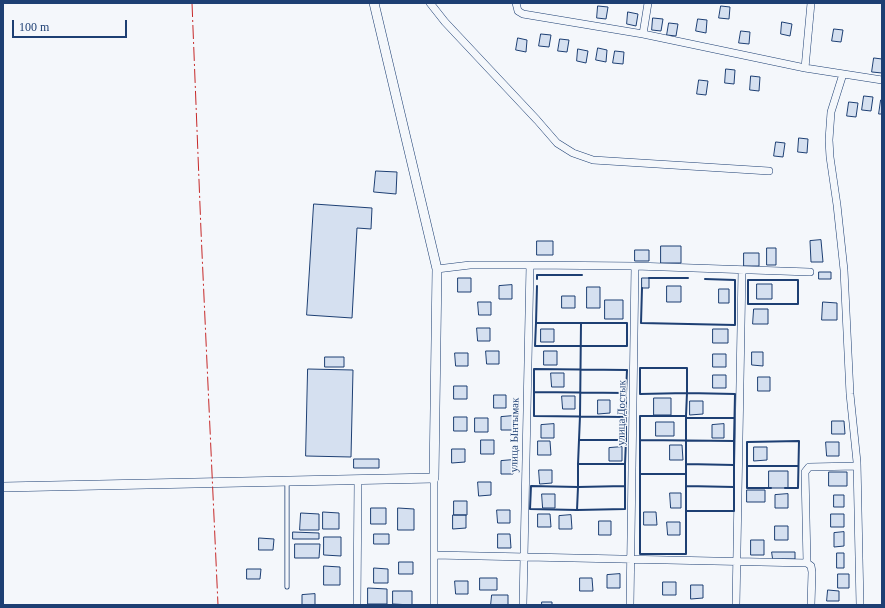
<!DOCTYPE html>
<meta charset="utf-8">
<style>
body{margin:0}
#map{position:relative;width:885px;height:608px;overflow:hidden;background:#f4f7fb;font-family:"Times New Roman",serif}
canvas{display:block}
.frame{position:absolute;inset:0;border:4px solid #1d3f73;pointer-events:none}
.scale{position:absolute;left:12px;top:20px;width:115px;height:18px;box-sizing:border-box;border:2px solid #1d3f73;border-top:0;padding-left:5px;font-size:12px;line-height:14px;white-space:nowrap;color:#1d3f73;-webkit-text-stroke:3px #f4f7fb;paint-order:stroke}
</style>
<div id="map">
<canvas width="885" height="608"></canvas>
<div class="frame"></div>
<div class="scale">100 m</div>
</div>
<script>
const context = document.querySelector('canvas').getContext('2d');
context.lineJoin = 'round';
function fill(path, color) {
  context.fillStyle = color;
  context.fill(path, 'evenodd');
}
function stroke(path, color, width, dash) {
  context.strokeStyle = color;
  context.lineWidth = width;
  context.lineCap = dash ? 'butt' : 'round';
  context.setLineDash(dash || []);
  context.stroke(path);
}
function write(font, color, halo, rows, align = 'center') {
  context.font = font + ' "Times New Roman",serif';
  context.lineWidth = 3;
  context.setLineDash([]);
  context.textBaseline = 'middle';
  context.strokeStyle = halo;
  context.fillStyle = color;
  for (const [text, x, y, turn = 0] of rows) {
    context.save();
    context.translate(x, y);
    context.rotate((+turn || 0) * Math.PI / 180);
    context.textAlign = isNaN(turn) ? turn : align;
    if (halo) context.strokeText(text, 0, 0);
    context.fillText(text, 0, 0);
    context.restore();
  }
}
const building = new Path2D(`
 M598 6 608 7 606 19 597 18Z
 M721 6 730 7 729 19 719 18Z
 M628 12 638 14 636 26 627 24Z
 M653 18 663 19 661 31 652 30Z
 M698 19 707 20 706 33 696 31Z
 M782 22 792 24 790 36 781 34Z
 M669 23 678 24 676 36 667 35Z
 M834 29 843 30 841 42 832 41Z
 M741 31 750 32 749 44 739 43Z
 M541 34 551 35 549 47 539 46Z
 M518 38 527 40 526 52 516 50Z
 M560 39 569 40 567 52 558 51Z
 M598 48 607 50 606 62 596 60Z
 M578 49 588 51 586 63 577 61Z
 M615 51 624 52 623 64 613 63Z
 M874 58 882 59V73L872 72Z
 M726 69 735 70 734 84 725 83Z
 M751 76 760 77 759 91 750 90Z
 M699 80 708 81 706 95 697 94Z
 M864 96 873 97 871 111 862 110Z
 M881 100H882V114H879Z
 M849 102 858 103 856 117 847 116Z
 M799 138 808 139 807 153 798 152Z
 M776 142 785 143 783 157 774 156Z
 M376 171 397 172 396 194 374 192Z
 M314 204 372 208 371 229 357 228 352 318 307 315Z
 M821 240 823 262H811L810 241Z
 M537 241H553V255H537Z
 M661 246H681V263H661Z
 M767 248H776V265H767Z
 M635 250H649V261H635Z
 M744 253H759V266H744Z
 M819 272H831V279H819Z
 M458 278H471V292H458Z
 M642 278H649V288H642Z
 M757 284H772V299H757Z
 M512 285V299H499V286Z
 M667 286H681V302H667Z
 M587 287H600V308H587Z
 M719 289H729V303H719Z
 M562 296H575V308H562Z
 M605 300H623V319H605Z
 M478 302H491V315H479Z
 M823 302 837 303V320H822Z
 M754 309H768V324H753Z
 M477 328H490V341H478Z
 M541 329H554V342H541Z
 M713 329H728V343H713Z
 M486 351H499V364H487Z
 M544 351H557V365H544Z
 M752 352H763V366L752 365Z
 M455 353H468V366H456Z
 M713 354H726V367H713Z
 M325 357H344V367H325Z
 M308 369 353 370 351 457 306 456Z
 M551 373H564V387H552Z
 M713 375H726V388H713Z
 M758 377H770V391H758Z
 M454 386H467V399H454Z
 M494 395H506V408H494Z
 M562 396H575V409H563Z
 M654 398H671V415H654Z
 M598 400H610V413L598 414Z
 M690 401H703V414L690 415Z
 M513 416V430H501V417Z
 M454 417H467V431H454Z
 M475 418H488V432H475Z
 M832 421H844L845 434H832Z
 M656 422H674V436H656Z
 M554 424V438H541V425Z
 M724 424V438H712V425Z
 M481 440H494V454H481Z
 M538 441H550L551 455H538Z
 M826 442H839V456H827Z
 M670 445H682L683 460H670Z
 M622 447V461H609V448Z
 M754 447H767V460L754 461Z
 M452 449H465V462L452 463Z
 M354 459H379V468H354Z
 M513 460V474H501V461Z
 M539 470H552V483L540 484Z
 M769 471H788V488H769Z
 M829 472H847V486H829Z
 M478 482H491V495L479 496Z
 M747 490H765V502H747Z
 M670 493H681V508H671Z
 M542 494H555V508H543Z
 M788 494V508H775V495Z
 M834 495H844V507H834Z
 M454 501H467V515H454Z
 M371 508H386V524H371Z
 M398 508 414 509V530H398Z
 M497 510H510V523H498Z
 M323 512 339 513V529H323Z
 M644 512H656L657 525H644Z
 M301 513 319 514V530H300Z
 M538 514H550L551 527H538Z
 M831 514H844V527H831Z
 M453 515H466V528L453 529Z
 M571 515 572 529H559V516Z
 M599 521H611V535H599Z
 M667 522H680V535H668Z
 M775 526H788V540H775Z
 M293 532 319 533V539H293Z
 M844 532V546L834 547V533Z
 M374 534H389V544H374Z
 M498 534H510L511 548H498Z
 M324 537H341V556L324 555Z
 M259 538 274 539 273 550H259Z
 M751 540H764V555H751Z
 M295 544H320L319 558H295Z
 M772 552H795V559H773Z
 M837 553H844V568H837Z
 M399 562H413V574H399Z
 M324 566 340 567V585H324Z
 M374 568 388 569V583H374Z
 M247 569H261L260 579H247Z
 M620 574V588H607V575Z
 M838 574H849V588H838Z
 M480 578H497V590H480Z
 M580 578H592L593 591H580Z
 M455 581H468V594H456Z
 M663 582H676V595H663Z
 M691 585H703V598L691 599Z
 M368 588 387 589V604H368Z
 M828 590 839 591V601H827Z
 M393 591H412V605L393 604Z
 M315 594V605H302V595Z
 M492 595H508V605H491Z
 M542 602H552V605H542Z`);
fill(building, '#d5e0f0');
stroke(building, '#1d3f73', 1);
const service = new Path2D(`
 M287 587V481`);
const minor = new Path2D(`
 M430 3 445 22 537 120 557 143 573 153 593 160 769 171
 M516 3 518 11 523 14 643 34 805 68 882 80
 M643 34 648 3
 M805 68 811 3
 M843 74 831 112 829 140 830 157 837 205 844 270 850 394 857 462 860 605
 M437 269 470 265H530L635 266 810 272
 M434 478V605
 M434 555 807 563 811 566 812 572 811 605
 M807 563 805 472 809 467 857 466
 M357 605 358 480
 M523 605 530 265
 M630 605 635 266
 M736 605 742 270`);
const tertiary = new Path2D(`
 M3 487 434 478 437 269 374 3`);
stroke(service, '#1d3f73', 5);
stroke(minor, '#1d3f73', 8);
stroke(tertiary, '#1d3f73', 10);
stroke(service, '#f4f7fb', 3.5);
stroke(minor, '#f4f7fb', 7);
stroke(tertiary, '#f4f7fb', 9);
stroke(new Path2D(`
 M649 278H688
 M537 279V275H582
 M748 280H798V304H748Z
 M642 288 641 323 735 325V280L705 279
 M536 323H627V346H535Z
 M536 323 537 286
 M581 323 580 416 579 440H626V417
 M534 369 627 370 626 393 534 392Z
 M534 392V416L626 417V393
 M640 416H686V554H640Z
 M686 416 687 393 640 394V368H687V393L735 394 734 441
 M686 418H734
 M579 440 578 464H625L626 440
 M640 440 734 441V465L686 464
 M578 464V487L625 486V464
 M747 466V442L799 441 798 488H785
 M640 474H686
 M686 486 734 487
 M771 488H747V466H798
 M577 510 530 509 531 486 578 487 577 510 625 509V486
 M687 511H734V465`), '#1d3f73', 2);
stroke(new Path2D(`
 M192 3 201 231 218 605`), '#c62828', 1, [14, 3, 2, 3]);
write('11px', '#1d3f73', '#f4f7fb', [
 ["улица Достык",622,413,-89],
 ["улица Ынтымак",515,435,-89]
]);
</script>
